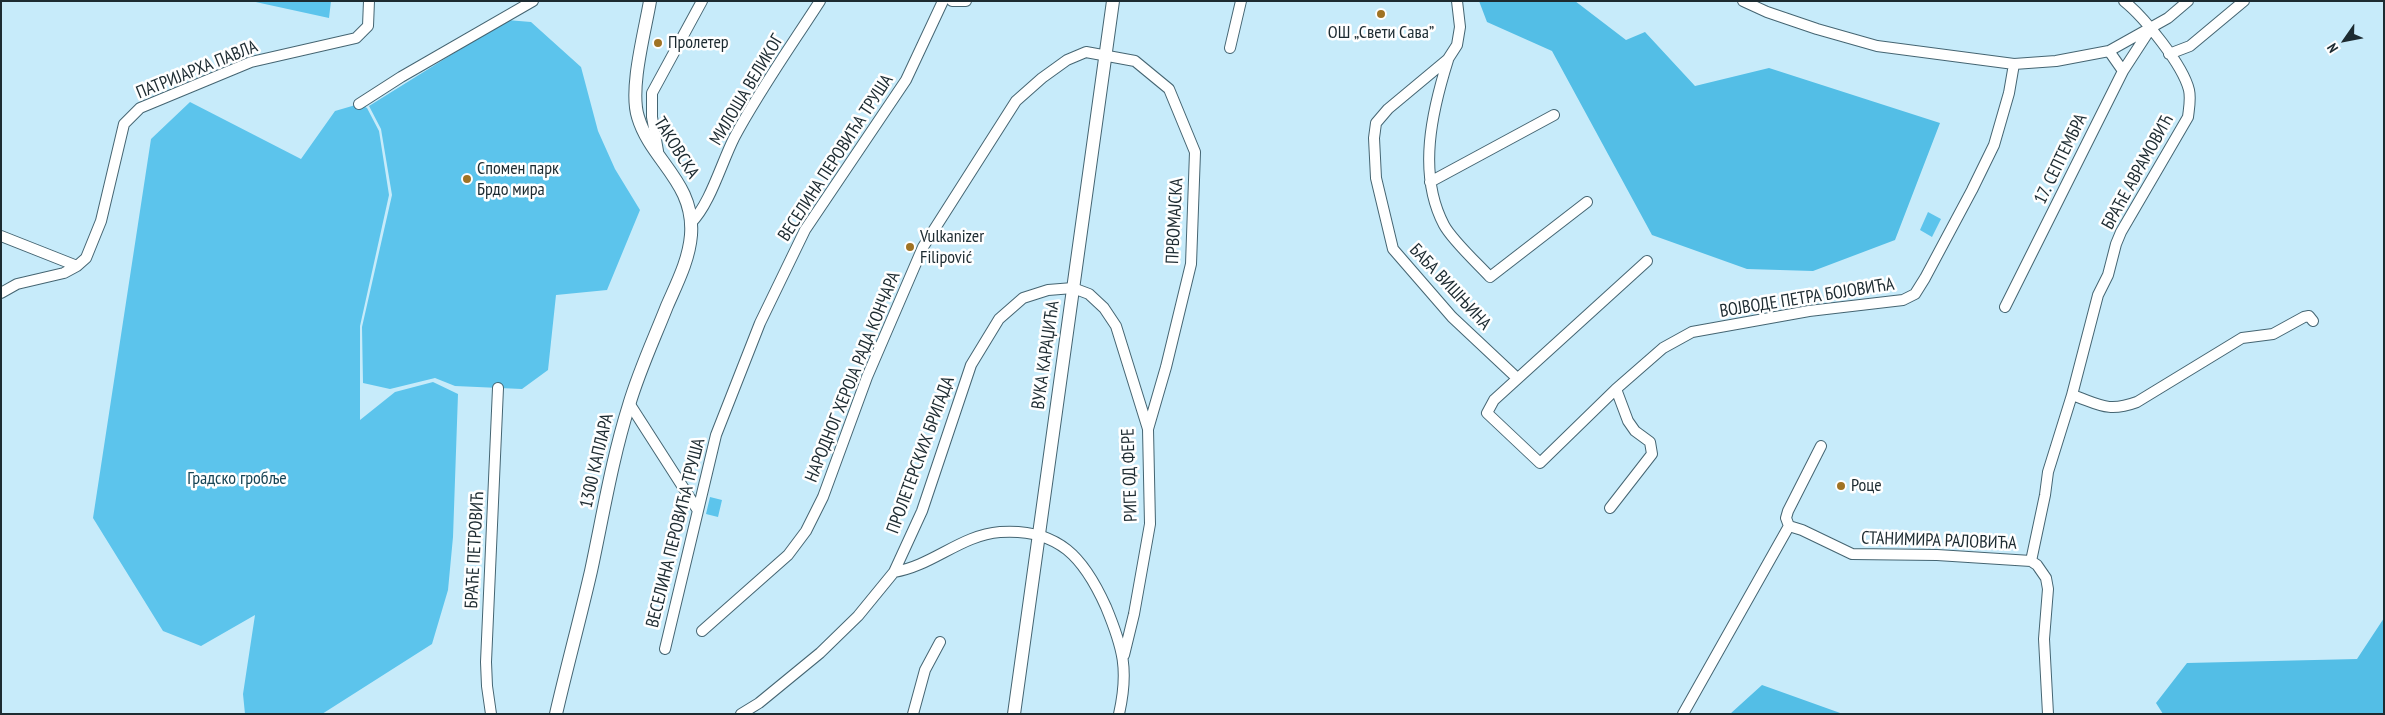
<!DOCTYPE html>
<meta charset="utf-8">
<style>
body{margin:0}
#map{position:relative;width:2385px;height:715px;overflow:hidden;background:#c7ebfa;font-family:"PT Sans Narrow",sans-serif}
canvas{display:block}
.frame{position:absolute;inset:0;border:2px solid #1d2b31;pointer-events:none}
.north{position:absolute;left:2320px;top:15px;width:50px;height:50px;-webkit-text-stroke:4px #fff;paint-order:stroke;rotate:237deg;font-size:14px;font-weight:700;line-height:20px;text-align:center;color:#1d2b31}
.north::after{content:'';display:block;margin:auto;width:18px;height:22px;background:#1d2b31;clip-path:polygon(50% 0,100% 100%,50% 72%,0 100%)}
</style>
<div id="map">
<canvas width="2385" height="715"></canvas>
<div class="frame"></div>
<div class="north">N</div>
</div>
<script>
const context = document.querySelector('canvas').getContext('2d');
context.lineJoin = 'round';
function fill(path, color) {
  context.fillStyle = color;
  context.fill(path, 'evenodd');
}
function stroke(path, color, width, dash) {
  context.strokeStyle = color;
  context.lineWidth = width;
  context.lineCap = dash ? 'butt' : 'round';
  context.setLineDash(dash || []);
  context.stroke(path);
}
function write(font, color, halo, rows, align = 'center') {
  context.font = font + ' "PT Sans Narrow",sans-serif';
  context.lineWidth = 5;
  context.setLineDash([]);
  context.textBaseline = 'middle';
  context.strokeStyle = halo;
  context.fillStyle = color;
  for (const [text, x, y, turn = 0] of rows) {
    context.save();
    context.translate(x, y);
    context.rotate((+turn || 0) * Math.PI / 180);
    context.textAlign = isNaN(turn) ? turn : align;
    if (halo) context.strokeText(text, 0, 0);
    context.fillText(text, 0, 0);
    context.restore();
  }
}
fill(new Path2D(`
 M251 1H331L329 18Z
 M507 20 531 22 581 67 598 131 615 169 640 210 607 290 556 295 548 370 522 389 455 386 435 378 390 389 363 383 362 327 392 195 381 129 369 106Z
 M190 102 301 159 335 111 359 104 367 108 379 131 389 195 360 326V420L395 392 433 382 458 394 453 537 448 590 432 644 322 714H245L243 694 255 615 201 646 163 631 93 518 151 139Z
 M1928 212 1941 219 1932 237 1920 230Z
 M710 497 722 500 718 517 706 514Z`), '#5cc4ec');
fill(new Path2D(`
 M1479 1H1575L1626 40 1645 32 1695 86 1769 68 1940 123 1895 240 1813 271 1747 269 1652 235 1552 51 1487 22Z
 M2384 618V714H2163L2156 703 2187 663 2357 659Z
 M1762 685 1843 714H1730Z`), '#53bee6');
const minor = new Path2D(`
 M952 1H966
 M1457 1 1460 27 1457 45 1448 59 1388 109 1376 123 1374 138 1376 178 1393 249 1452 317 1517 378
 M1743 1 1767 12 1817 29 1877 46 2014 64 2056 61 2109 51 2168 18 2188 1
 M1230 48 1241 1
 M2109 51 2123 71
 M2169 54 2190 46 2244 1
 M1448 60C1432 111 1417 174 1444 225 1452 240 1477 263 1490 277L1587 202
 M359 104 401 77 533 1
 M658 151 652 117V93L702 1
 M1430 182 1554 115
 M691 223C710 204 721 164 734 138 759 91 791 46 820 1
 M1 236 77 266
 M1647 261 1494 400 1487 413 1540 463 1616 389 1663 348 1692 332 1809 311 1903 300 1915 294 1925 278 1972 190 1994 145 2009 93 2014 64
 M1 293 17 284 64 273 77 266 86 258 101 221 124 124 140 108 251 62 356 38 368 26 369 1
 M2005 307 2123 71 2149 31
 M2072 395C2099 404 2107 413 2137 402L2242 338 2273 334 2304 317 2309 316 2313 321
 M629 403 697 509
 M1610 508 1652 454 1650 442 1635 431 1628 421 1616 389
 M1789 526 1802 530 1852 554 1937 555 2031 561 2037 565 2046 578 2048 589 2044 639 2048 714
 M1789 526 1786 518 1788 511 1821 446
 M2031 561 2045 495 2048 472 2072 395 2098 295 2108 275 2116 244 2121 232 2188 117C2189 108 2191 99 2189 90 2183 65 2144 17 2124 1
 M894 572C932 566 961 535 1000 532 1059 528 1084 558 1106 607 1123 648 1129 670 1119 714
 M702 631 788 555 806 531 823 497 867 377 923 247 1016 101 1042 78 1067 60 1086 52 1135 61 1169 89 1195 152 1191 264 1166 367 1148 429
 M665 649 716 435 760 323 805 230 906 80 943 1
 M491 714 487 686 486 662 498 388
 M741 714 759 703 820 653 858 616 894 572 922 511 971 365 999 319 1023 298 1048 290 1073 288 1089 294 1104 308 1116 326 1148 429 1150 524 1134 614 1124 655
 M913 714 925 670 940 642
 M1683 714 1789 526`);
const tertiary = new Path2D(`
 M556 714C567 666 580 619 591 571 603 515 612 459 629 405 639 371 654 339 667 306 677 283 689 260 691 235 695 182 651 161 638 117 629 89 645 31 650 1
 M1014 714 1113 1`);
stroke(minor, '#456572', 12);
stroke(tertiary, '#456572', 14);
stroke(minor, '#fff', 10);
stroke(tertiary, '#fff', 12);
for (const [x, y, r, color] of [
 [1381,14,5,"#a07324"],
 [658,43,5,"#a07324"],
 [467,179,5,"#a07324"],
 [910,247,5,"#a07324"],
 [1841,486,5,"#a07324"]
]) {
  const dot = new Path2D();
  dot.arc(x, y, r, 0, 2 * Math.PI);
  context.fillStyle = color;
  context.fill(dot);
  stroke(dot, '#fff', 2);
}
write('18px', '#1d2b31', '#fff', [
 ["ОШ „Свети Сава”",1381,33,"center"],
 ["Пролетер",668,43],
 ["Спомен парк",477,169],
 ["Брдо мира",477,190],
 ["Vulkanizer",920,237],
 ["Filipović",920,258],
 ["Роце",1851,486]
], 'left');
write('18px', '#1d2b31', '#fff', [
 ["ПАТРИЈАРХА ПАВЛА",197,70,-22],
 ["МИЛОША ВЕЛИКОГ",747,90,-59],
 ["ТАКОВСКА",676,148,58],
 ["ВЕСЕЛИНА ПЕРОВИЋА ТРУША",836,158,-57],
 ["17. СЕПТЕМБРА",2061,159,-64],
 ["БРАЋЕ АВРАМОВИЋ",2138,172,-61],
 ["ПРВОМАЈСКА",1175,221,-87],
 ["БАБА ВИШЊИНА",1450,287,47],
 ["ВОЈВОДЕ ПЕТРА БОЈОВИЋА",1807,298,-9],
 ["ВУКА КАРАЏИЋА",1046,355,-82],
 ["НАРОДНОГ ХЕРОЈА РАДА КОНЧАРА",853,377,-68],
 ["ПРОЛЕТЕРСКИХ БРИГАДА",921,455,-70],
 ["1300 КАПЛАРА",597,461,-77],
 ["РИГЕ ОД ФЕРЕ",1130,475,-92],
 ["ВЕСЕЛИНА ПЕРОВИЋА ТРУША",676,533,-76],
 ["СТАНИМИРА РАЛОВИЋА",1939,541,2],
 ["БРАЋЕ ПЕТРОВИЋ",475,550,-87]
]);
write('18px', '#174556', '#fff', [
 ["Градско гробље",237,479]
]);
</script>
